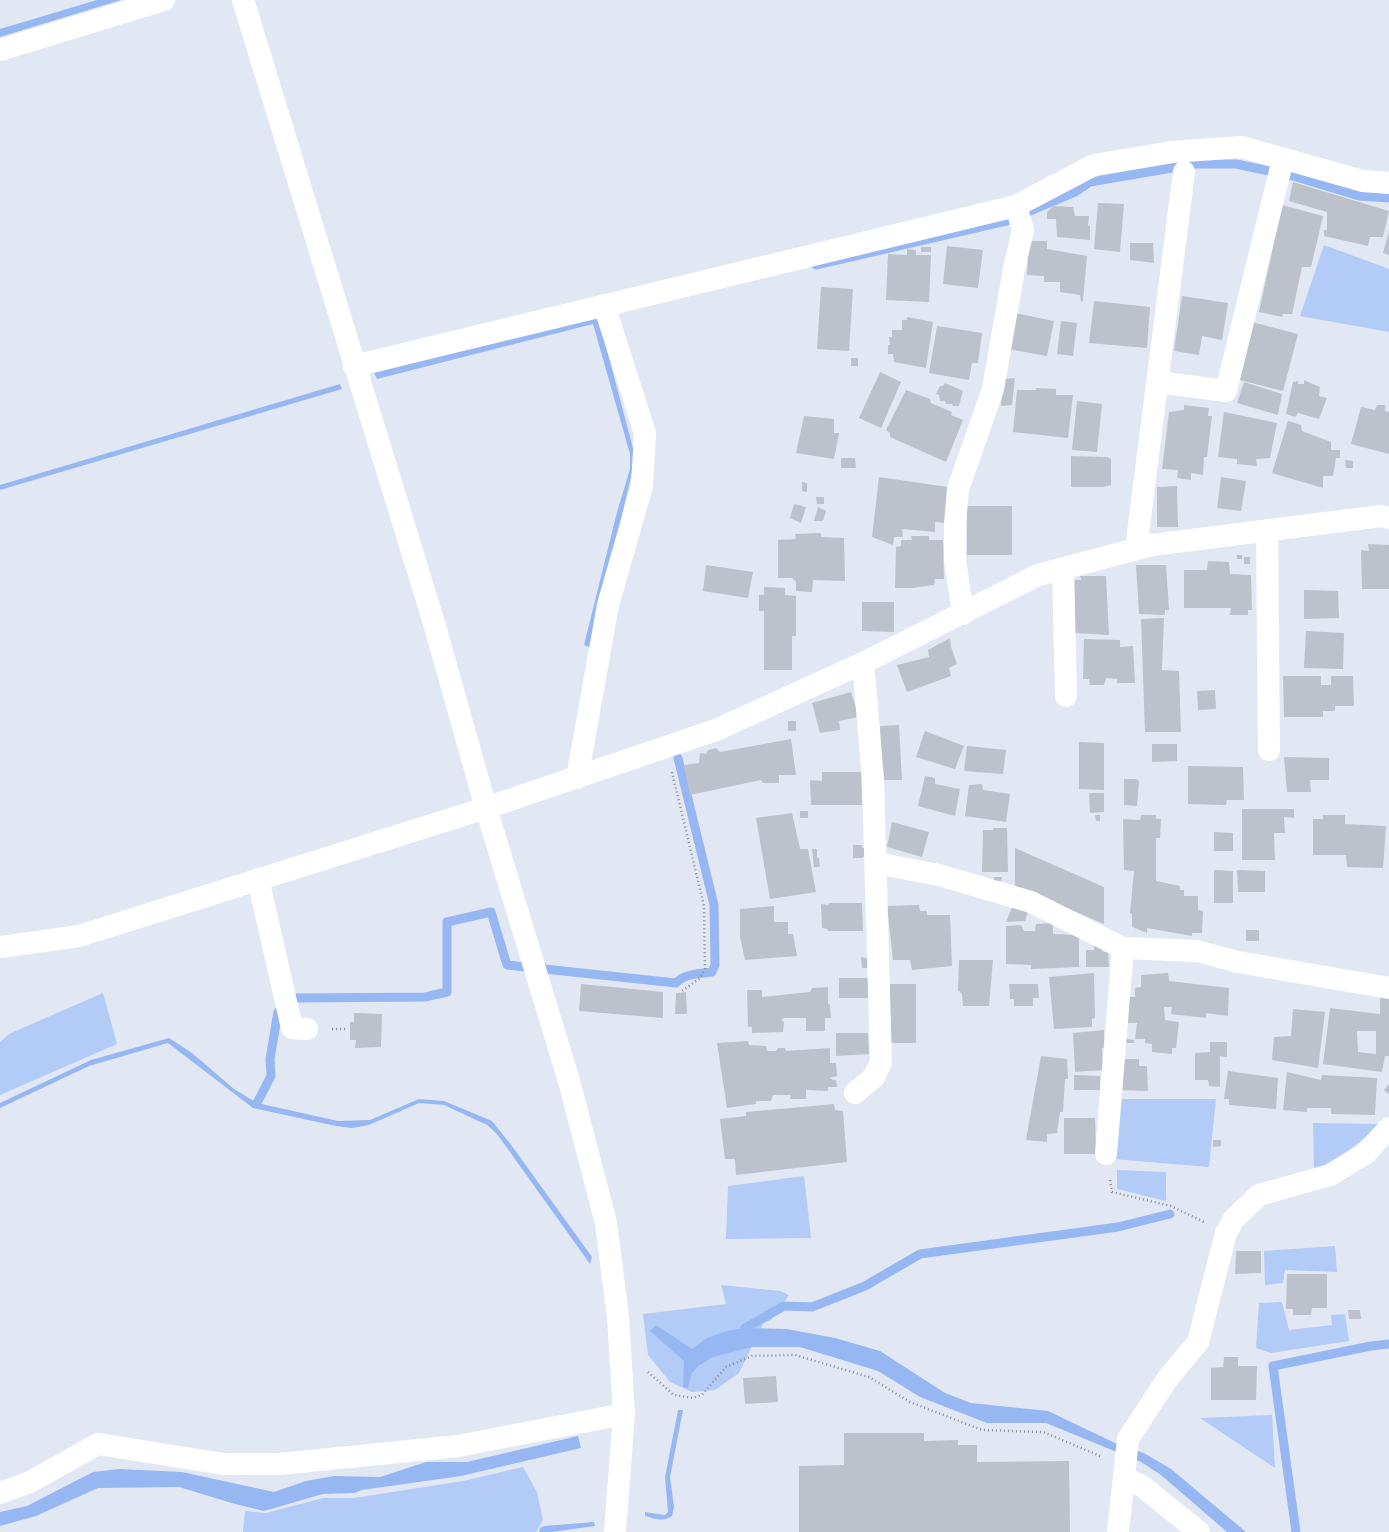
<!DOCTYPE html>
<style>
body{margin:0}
canvas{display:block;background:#e2e8f3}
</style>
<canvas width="1389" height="1532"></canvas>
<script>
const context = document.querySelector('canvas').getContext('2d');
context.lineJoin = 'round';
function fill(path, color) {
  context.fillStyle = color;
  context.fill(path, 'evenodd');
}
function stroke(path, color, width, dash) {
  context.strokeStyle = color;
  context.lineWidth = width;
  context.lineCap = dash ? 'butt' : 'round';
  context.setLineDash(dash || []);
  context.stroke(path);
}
fill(new Path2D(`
 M1324 245 1389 269V332L1300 316Z
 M103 993 117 1044 0 1095V1042L9 1034Z
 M1119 1099H1216L1209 1167 1113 1159Z
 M1313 1123 1382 1124 1336 1161 1314 1171Z
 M1117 1170 1166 1172V1201L1117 1189Z
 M804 1176 811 1238 726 1239 728 1186Z
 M1335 1246 1337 1272 1285 1270 1283 1283 1265 1285 1264 1251Z
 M721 1285 780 1291 789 1295 772 1319 763 1324 739 1373 715 1390 692 1392 670 1382 648 1355 643 1314 726 1304Z
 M1282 1302 1289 1330 1332 1325 1331 1315 1345 1314 1349 1341 1271 1353 1256 1348 1259 1303Z
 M1272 1415 1275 1468 1200 1418Z
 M523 1467 537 1492 543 1520 536 1532H243L245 1511 266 1513 323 1498H354L463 1481Z`), '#b3cbf7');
fill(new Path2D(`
 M97 0H121L0 37V29Z
 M598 316 634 452 633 468 591 648 584 645 617 512 630 469V454L593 324 377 379 374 373Z
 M340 384 342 389 0 490V485Z
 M169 1038 192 1053 234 1089 257 1103 338 1121 370 1120 419 1099 444 1101 492 1121 512 1146 592 1257 590 1264 497 1134 487 1125 444 1105 419 1103 369 1125 352 1128 336 1126 253 1108 168 1043 89 1066 0 1108V1103L91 1060Z
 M656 1325 692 1349 707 1338 727 1331 745 1328 787 1329 835 1338 880 1351 945 1393 971 1403 1048 1411 1115 1443 1144 1453 1171 1469 1246 1532H1227L1161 1475 1141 1462 1046 1423H987L920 1397 878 1371 800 1347H752L713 1357 698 1366 691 1374 688 1388 683 1387 684 1361 650 1331Z
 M678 1410H683L670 1477 674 1507 672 1516C663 1522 655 1519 645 1516V1512L665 1515 668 1512 665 1477Z
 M578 1436 581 1448 461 1476 362 1490 354 1493 323 1494 264 1511 235 1504 179 1487 98 1488 36 1516 0 1526V1512L27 1506 93 1472 119 1469 182 1472 274 1492 306 1481 334 1476 380 1477 426 1462H467Z
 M594 1522 595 1526 552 1532H539L540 1528 544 1526Z`), '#97b7f3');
stroke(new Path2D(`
 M816 265 1006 221 1075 192 1090 182 1195 164H1236L1293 176 1359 196 1389 198
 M257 1103 271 1076 270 1059 278 1012 296 998 425 997 447 992V922L491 912 507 965 676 983C685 973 700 974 712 972L715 965 714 905 678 758
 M745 1328 784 1306 812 1307 865 1286 920 1254 1118 1227 1170 1214
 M1296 1532 1273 1366 1371 1346 1389 1344`), '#97b7f3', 9);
fill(new Path2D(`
 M1293 182 1389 211 1383 237H1370L1368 246 1324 236V230H1327V212L1289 201Z
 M1098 203 1124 204 1120 252 1094 249Z
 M1282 205 1323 216 1311 267H1302L1292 314H1283L1282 317 1259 312Z
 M1054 206 1073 207 1075 216H1089L1088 226H1090V240L1057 237 1056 219H1047V212Z
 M1389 232V255L1383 253Z
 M1029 241H1047V249L1087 256 1083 301 1081 302 1080 295 1060 292V282H1044V276L1027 275Z
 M1130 243H1153L1154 263 1130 260Z
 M947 246 983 250 978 288 943 284Z
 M921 247H931V252H921Z
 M907 249 916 250V255H931L929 302 886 300 888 254 907 255Z
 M821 287 853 289 849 351 817 349Z
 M1182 296 1228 303 1222 340 1202 336 1199 355 1174 351Z
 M1094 301 1150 307 1147 348 1089 343Z
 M1015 313 1054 321 1047 356 1008 349Z
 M907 317 933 322 926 368 894 362 893 354H888V345H890L889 337H892V330H902V320H907Z
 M1061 321 1077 323 1073 356 1057 354Z
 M1252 322 1298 334 1283 391 1236 379Z
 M937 326 982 333 978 363H972L969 380 929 373Z
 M851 358H858V366H851Z
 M880 372 901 382 881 428 859 418Z
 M1015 378 1012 405 1001 406 1003 379Z
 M1304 380 1320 387 1319 396 1327 398 1319 419 1298 413 1295 417 1286 414 1293 382 1298 381V384H1304Z
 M1244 382 1282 394 1278 415 1237 403Z
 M945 383 963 391 959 406H953L952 404H946L945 401H940L939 395 936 394 940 386H943Z
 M1036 388 1056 389V395H1073L1068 438 1013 432 1017 390H1036Z
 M906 390 930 399 931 403 952 412 951 415 963 420 946 462 890 437V433L886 430Z
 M1077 401 1102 404 1097 452 1072 450Z
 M1184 405 1209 408 1208 416H1212L1207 457H1204L1203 475 1191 473V480L1177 478 1178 470 1162 469 1169 412 1184 410Z
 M1377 405H1385V411L1389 412V454L1351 444 1361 407 1375 410Z
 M1224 412 1277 423 1270 458 1256 459 1257 466 1237 464V459L1218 457Z
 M804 416 834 419V433H839L834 459 796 453Z
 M1288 421 1301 425 1302 431 1331 442V450H1340V458H1336L1333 476H1323V488L1272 473Z
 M1071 456 1107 457 1111 459V485L1104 487H1071Z
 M841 458H855L856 468H841Z
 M1345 460 1353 461V468H1346Z
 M879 477 948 487 946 523 935 522V532L902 529 903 537H894L893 545 872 537Z
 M1221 477 1246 481 1241 511 1217 508Z
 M802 482 807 483V492L802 491Z
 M1177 486 1178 527H1157V487Z
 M816 497H824V504H817Z
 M794 504 806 507 801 523 790 518Z
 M967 506H1012V555H967Z
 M818 507 826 511 823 521H814Z
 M821 533V537L844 538 845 581 813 580 812 592 796 591V582L792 578H778V540L796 539 795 534Z
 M911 536H929V540H943L944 579H935L934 585 912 588H895L896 547 901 546V540H912Z
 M1368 544 1389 545V589H1362L1361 550 1369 551Z
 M1237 555H1242V559H1237Z
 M1244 557H1250V564H1244Z
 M1208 561 1229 562 1230 574 1251 575 1252 610H1248V615H1230L1231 608H1184V570H1207Z
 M706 565 753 572 748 598 703 591Z
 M1136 565H1166L1169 610H1165V615L1139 614Z
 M1080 576H1106L1109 635 1075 633 1074 580H1081Z
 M764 587 785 588V595L796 596V636H792V670H764V611H759V595H764Z
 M1304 590 1338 591 1339 618 1304 619Z
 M862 602H894V632L862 631Z
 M1164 618 1162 670 1179 671 1181 732H1145L1141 619Z
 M1306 631 1344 633 1343 669 1304 668Z
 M950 638 951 647 957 664 949 668 951 676 907 692 897 665 929 657 928 650Z
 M1084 639 1120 640V647L1133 646 1135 683H1117V679L1106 678 1104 685H1090L1089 679H1083Z
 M1283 676H1321V685H1331V676H1353L1354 706H1335V711H1323V717H1284Z
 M1215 690 1216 709 1198 710 1197 691Z
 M851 692 859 717 839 721 840 730 820 733 812 703Z
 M788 721H796V731H788Z
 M899 725 902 780H882L880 726Z
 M925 731 964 746 955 769 916 757Z
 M791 739 796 775H779V783H763L761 780 690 795 684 765 699 763 700 753 706 754 708 750 716 748 720 752Z
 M1079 742 1104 743V790L1079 789Z
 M1152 744H1177V761L1152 762Z
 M967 746 1006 750 1003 774 964 771Z
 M1284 757 1329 758V780H1310L1311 792H1287Z
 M1188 766 1243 767 1244 800H1227L1226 805 1188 804Z
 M822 772H861L862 805H811L810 780 822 781Z
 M925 776 935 778V784L960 789 955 816 918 806Z
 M1124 779H1136L1139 781 1137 806 1124 805Z
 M982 784 983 790 1010 794 1006 822 965 816 969 785Z
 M1089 793H1104V812L1090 813Z
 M1242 809H1294V818L1284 817 1285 833H1274L1275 860H1242Z
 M800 811H808V818H800Z
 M792 813 800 849H808L816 892 770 899 756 818Z
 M1095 815H1100V821H1096Z
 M1141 815H1156V819H1161L1160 838H1156V881L1180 886V890H1184V896H1198V910L1203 911 1202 933H1192V936L1147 928V933L1132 927V914L1130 913 1134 871 1124 870 1123 819 1140 820Z
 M1323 815H1345V824L1386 826 1383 868 1347 867 1346 855H1313V819H1323Z
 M892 822 929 832 922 857 887 847Z
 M993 828H1007L1008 872H982L983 830H993Z
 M1214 832 1233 833V851H1214Z
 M853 845H862V848H865V856L862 858H853Z
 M1015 848 1104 887V924L1015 886Z
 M812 849H817V858H819L820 867H814Z
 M1214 870 1233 871V903H1214Z
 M1237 870 1265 871V892H1238Z
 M994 877H1002L1001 881H994Z
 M829 903H862L863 931H828V929L822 928 821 904 828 905Z
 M919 905 920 911H927V915H950L952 966 912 970 910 960H893L887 906Z
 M1013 905 1028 911 1025 921 1006 922Z
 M774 906V922H788V934H793L797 956 745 960 740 936V909Z
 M1053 923V934L1079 935V967L1031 969V965L1006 964V926L1021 925 1024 931H1035L1036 924Z
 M1246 930H1259V941H1246Z
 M1094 945 1101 947 1102 951 1108 953 1109 967H1086V950H1094Z
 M861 957 872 959V968H862Z
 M959 960H993L989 1006H963L962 994 958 990Z
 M1094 973 1095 1018 1092 1019V1027L1054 1029 1049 977Z
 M1168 973 1169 981 1229 988 1228 1016 1206 1013V1018L1171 1014 1172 1007H1164L1165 1020 1179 1022 1176 1048H1172V1054L1152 1052V1044L1145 1043V1039H1135L1137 1023H1126L1125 997H1135V988L1141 987V975Z
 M839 978H870L871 998H839Z
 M581 984 663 992V1018L579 1011Z
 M890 984H916V1043H890Z
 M1009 984H1038L1039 998H1033V1006H1014V999H1010Z
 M828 987V1003L830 1005 831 1018H825V1031H806V1018H784L781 1020 784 1022 783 1032 752 1033V1027H748L747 990H762V997L810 992 812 988Z
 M686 992 687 1014H675L676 993Z
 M1380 995 1389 997V1056H1385L1382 1072 1323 1064 1330 1008 1380 1014ZM1357 1031H1376V1054L1358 1052Z
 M1293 1009 1325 1012 1318 1068 1272 1060 1274 1037 1291 1036Z
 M354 1013 382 1014 381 1047 355 1048 356 1040H350V1022H354Z
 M1104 1030 1105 1048H1102L1103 1070 1075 1072 1073 1033Z
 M836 1033H868L869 1054 836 1056Z
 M1126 1039 1134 1040V1043H1126Z
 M748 1041 749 1045 766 1046 767 1051H776L778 1048H785L786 1051 830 1048V1063H836L837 1076 830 1078 833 1080H836L837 1087H828V1091L806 1090V1099H790L791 1095H773L771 1101H756V1104L727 1108 717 1043Z
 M1210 1042H1227V1057L1220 1056V1087L1209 1086 1208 1080H1195V1053L1210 1052Z
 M1041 1056 1067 1059 1068 1079H1065L1063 1112H1060L1057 1133 1047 1134V1142L1026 1140Z
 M1120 1059H1139V1066H1147L1148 1091 1119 1090Z
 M1228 1071 1278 1078 1276 1109 1229 1105V1099H1224Z
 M1287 1072 1321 1080 1322 1075 1377 1078 1375 1115 1331 1114V1108H1307V1112L1283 1110Z
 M1074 1075 1100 1076V1090H1074Z
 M1389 1084V1094L1384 1090Z
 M834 1104 835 1110 843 1111 847 1162 736 1175 735 1159H725L720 1119 746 1116V1112Z
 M1064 1118H1095L1096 1154H1064Z
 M1213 1140H1221V1146L1213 1147Z
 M1236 1251H1261V1273L1235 1274Z
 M1287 1274H1327V1308H1312L1311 1315H1293V1309H1286Z
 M1348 1310H1360L1361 1319H1349Z
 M1224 1357H1238V1366H1257L1256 1400H1211V1368L1223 1367Z
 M776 1376 778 1402 745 1404 743 1378Z
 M844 1433H924V1441L958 1440V1445H977V1462L1069 1461 1070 1532H799V1466L844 1465Z`), '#bcc1cb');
stroke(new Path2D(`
 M672 772 704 906 705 969 700 978 682 991
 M332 1029H348
 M1110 1180 1112 1192 1171 1206 1204 1222
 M648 1372 674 1395 693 1398 702 1395 726 1367 752 1356 795 1355 869 1377 910 1402 982 1430 1043 1432 1100 1456`), '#878b93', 2.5, [1, 3]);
stroke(new Path2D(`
 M243 0 434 623 486 808 569 1081 606 1223 618 1317 624 1414 615 1532
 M0 50 164 0
 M354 366 1016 206 1094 165 1172 152 1242 147 1363 181 1389 183
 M1157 382 1226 391 1283 159
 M1267 531 1269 750
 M1136 549 1184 172
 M1063 568 1066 696
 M963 614 955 560V524L958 489 993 389 1014 269 1023 230 1016 206
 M577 778 608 605 642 486 645 433 604 305
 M876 863 939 875 1031 902 1123 948 1197 951 1238 962 1389 988
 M258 879 292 1028 307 1029
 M0 947 79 936 486 808 716 730 863 663 1038 575 1152 545 1381 516 1389 518
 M855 1093 874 1077 881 1062 873 779 863 663
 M1106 1154 1123 948
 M1125 1478 1142 1486 1199 1532
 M0 1493 30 1482 98 1444 224 1464H280L458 1446 624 1414
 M1118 1532 1128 1439 1168 1378 1198 1342 1226 1233 1234 1219 1259 1195 1330 1175 1366 1153 1389 1128`), '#fff', 22);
</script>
